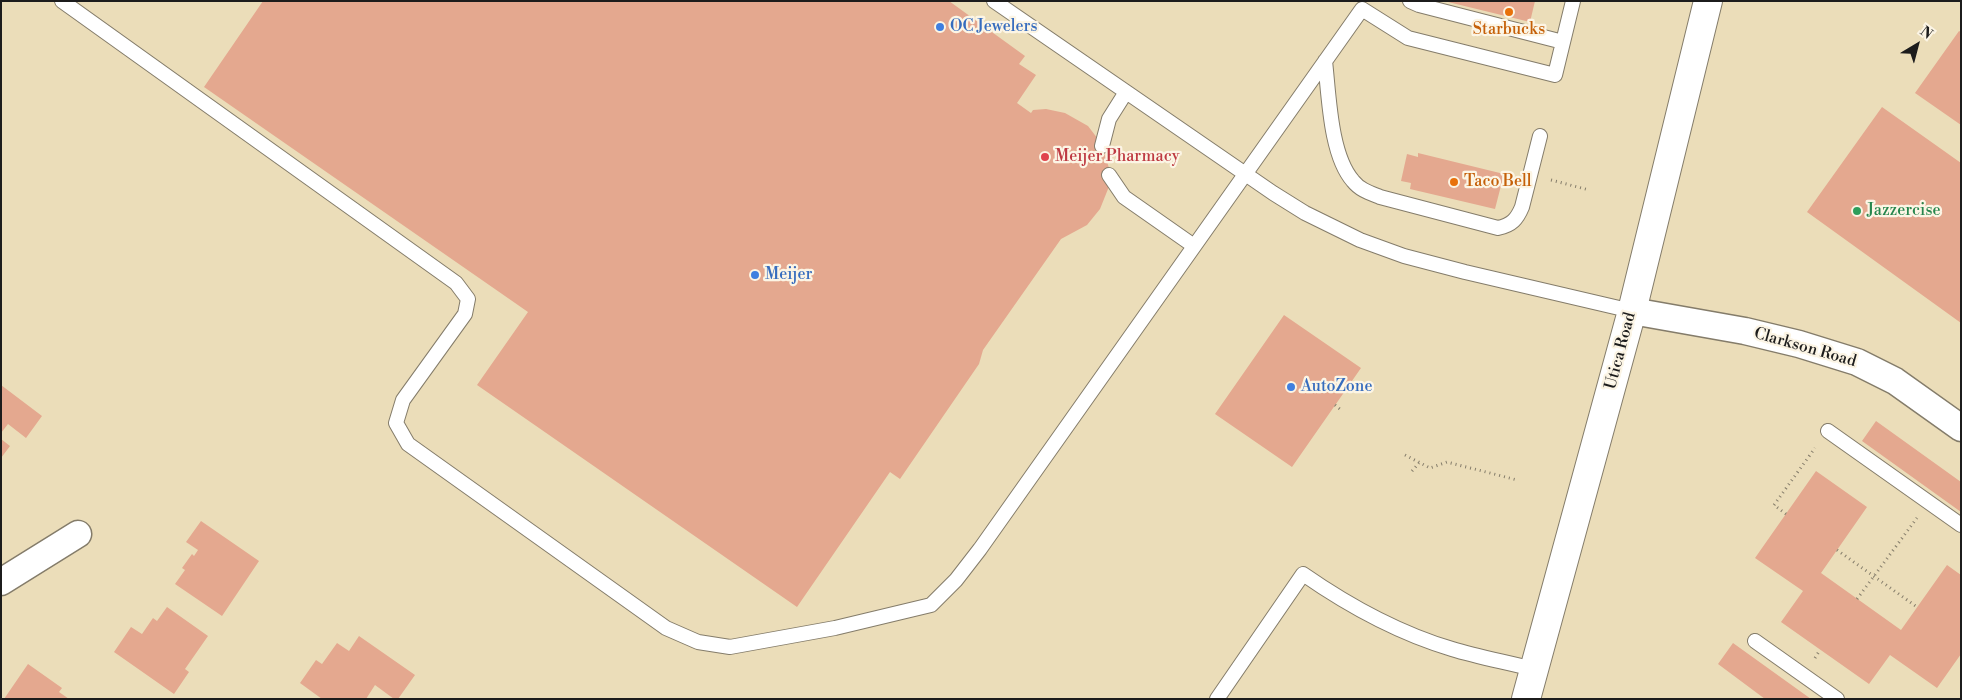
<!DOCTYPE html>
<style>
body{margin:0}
#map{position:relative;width:1962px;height:700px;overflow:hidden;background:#ebddb9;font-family:"Libre Bodoni",serif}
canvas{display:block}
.frame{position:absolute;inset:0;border:2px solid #1c1c1c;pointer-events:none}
.north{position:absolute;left:1892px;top:20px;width:50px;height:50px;-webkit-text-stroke:4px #fcf5e5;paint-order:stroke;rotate:37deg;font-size:14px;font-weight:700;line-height:20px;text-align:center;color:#1c1c1c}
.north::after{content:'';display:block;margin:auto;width:18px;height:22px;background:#1c1c1c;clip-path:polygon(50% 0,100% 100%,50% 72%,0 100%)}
</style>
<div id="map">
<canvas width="1962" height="700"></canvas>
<div class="frame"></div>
<div class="north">N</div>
</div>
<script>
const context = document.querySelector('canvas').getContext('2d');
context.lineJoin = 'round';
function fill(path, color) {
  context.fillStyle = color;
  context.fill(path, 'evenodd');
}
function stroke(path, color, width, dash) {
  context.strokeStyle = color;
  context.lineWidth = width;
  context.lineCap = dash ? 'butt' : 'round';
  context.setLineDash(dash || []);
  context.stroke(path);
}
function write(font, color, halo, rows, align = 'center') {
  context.font = font + ' "Libre Bodoni",serif';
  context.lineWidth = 4.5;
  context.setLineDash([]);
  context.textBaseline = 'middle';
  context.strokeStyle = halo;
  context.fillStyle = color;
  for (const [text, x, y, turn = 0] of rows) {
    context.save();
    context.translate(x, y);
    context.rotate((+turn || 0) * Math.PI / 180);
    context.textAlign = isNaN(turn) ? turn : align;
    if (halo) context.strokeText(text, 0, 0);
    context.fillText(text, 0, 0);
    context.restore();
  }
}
fill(new Path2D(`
 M263 1H949L1025 56 1019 64 1036 75 1017 103 1031 113 1033 110 1046 109 1065 113 1088 126 1101 143 1109 168 1108 189 1100 209 1087 225 1061 239 983 350 979 364 900 479 890 472 797 607 477 385 528 312 204 87Z
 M1444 1H1535L1530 22Z
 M1959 31 1961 32V125L1915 93Z
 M1882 107 1961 163V323L1807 212Z
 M1418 153 1504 174 1495 209 1410 189 1411 183 1401 181 1407 154 1418 157Z
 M1284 315 1361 368 1292 467 1215 414Z
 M1 385 42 416 26 438 8 424 1 433Z
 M1876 421 1961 482V512L1862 441Z
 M1 439 10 446 1 458Z
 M1816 471 1867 507 1821 573 1901 630 1947 565 1961 575V654L1937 688 1890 655 1869 684 1781 622 1803 591 1755 558Z
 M201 521 259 561 222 616 175 584 185 570 182 568 192 554 194 556 198 550 186 542Z
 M167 607 208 636 185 669 189 672 174 694 114 652 131 627 142 634 153 618 157 621Z
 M359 636 415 675 398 699H394L375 685 366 699H322L300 683 316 660 322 664 337 643 349 651Z
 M1733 643 1811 699H1765L1718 664Z
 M28 664 62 688 59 692 69 699H4Z`), '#e4a88f');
const lane = new Path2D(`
 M62 1 456 283 468 299 465 314 403 400 396 423 408 444 666 628 698 642 730 647 835 628 931 605 956 580 980 549 1362 9 1408 38 1555 75 1573 1
 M994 1 1273 193 1305 213 1360 240 1404 256 1465 272 1632 311
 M1410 1 1419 5 1563 42
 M1325 61C1329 95 1330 155 1353 181 1360 190 1370 193 1380 197L1498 228C1512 225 1517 219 1522 207L1540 136
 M1102 146 1109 119 1126 92
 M1109 175 1124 197 1194 246
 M1828 431 1961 525
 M1755 641 1837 699
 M1217 699 1303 574C1349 606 1398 633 1452 649 1478 657 1506 662 1533 669`);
const street = new Path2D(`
 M1632 311 1745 331 1799 344 1857 362 1895 381 1961 428
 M1 582 78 534`);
const secondary = new Path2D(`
 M1526 699 1632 311 1708 1`);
stroke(lane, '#847c6a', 16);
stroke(street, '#847c6a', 29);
stroke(secondary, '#847c6a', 30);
stroke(new Path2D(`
 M1551 180 1589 190
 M1335 405 1341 410
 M1405 455 1430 468 1447 462 1517 480
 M1412 471 1419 463
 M1786 514 1774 505 1815 448
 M1837 550 1917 607
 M1857 599 1917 518
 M1815 658 1820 650`), '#847c6a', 3, [1, 4]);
stroke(lane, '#fff', 14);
stroke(street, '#fff', 26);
stroke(secondary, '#fff', 28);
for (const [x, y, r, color] of [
 [1509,12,5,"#e8710a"],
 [940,27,5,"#3f7fe0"],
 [1045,157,5,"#e0444e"],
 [1454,182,5,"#e8710a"],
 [1857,211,5,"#2e9e5b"],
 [755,275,5,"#3f7fe0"],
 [1291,387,5,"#3f7fe0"]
]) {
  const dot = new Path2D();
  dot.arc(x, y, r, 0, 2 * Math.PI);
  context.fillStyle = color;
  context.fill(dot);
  stroke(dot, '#fcf5e5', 2);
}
write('16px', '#366cbe', '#fcf5e5', [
 ["OC Jewelers",950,27],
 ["Meijer",765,275],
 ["AutoZone",1301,387]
], 'left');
write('16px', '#c56008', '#fcf5e5', [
 ["Starbucks",1509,30],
 ["Taco Bell",1464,182,"left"]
]);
write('16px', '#be3a42', '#fcf5e5', [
 ["Meijer Pharmacy",1055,157]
], 'left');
write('16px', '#27864d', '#fcf5e5', [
 ["Jazzercise",1867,211]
], 'left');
write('16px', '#1c1c1c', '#fcf5e5', [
 ["Clarkson Road",1805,348,16],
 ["Utica Road",1621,351,-75]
]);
</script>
